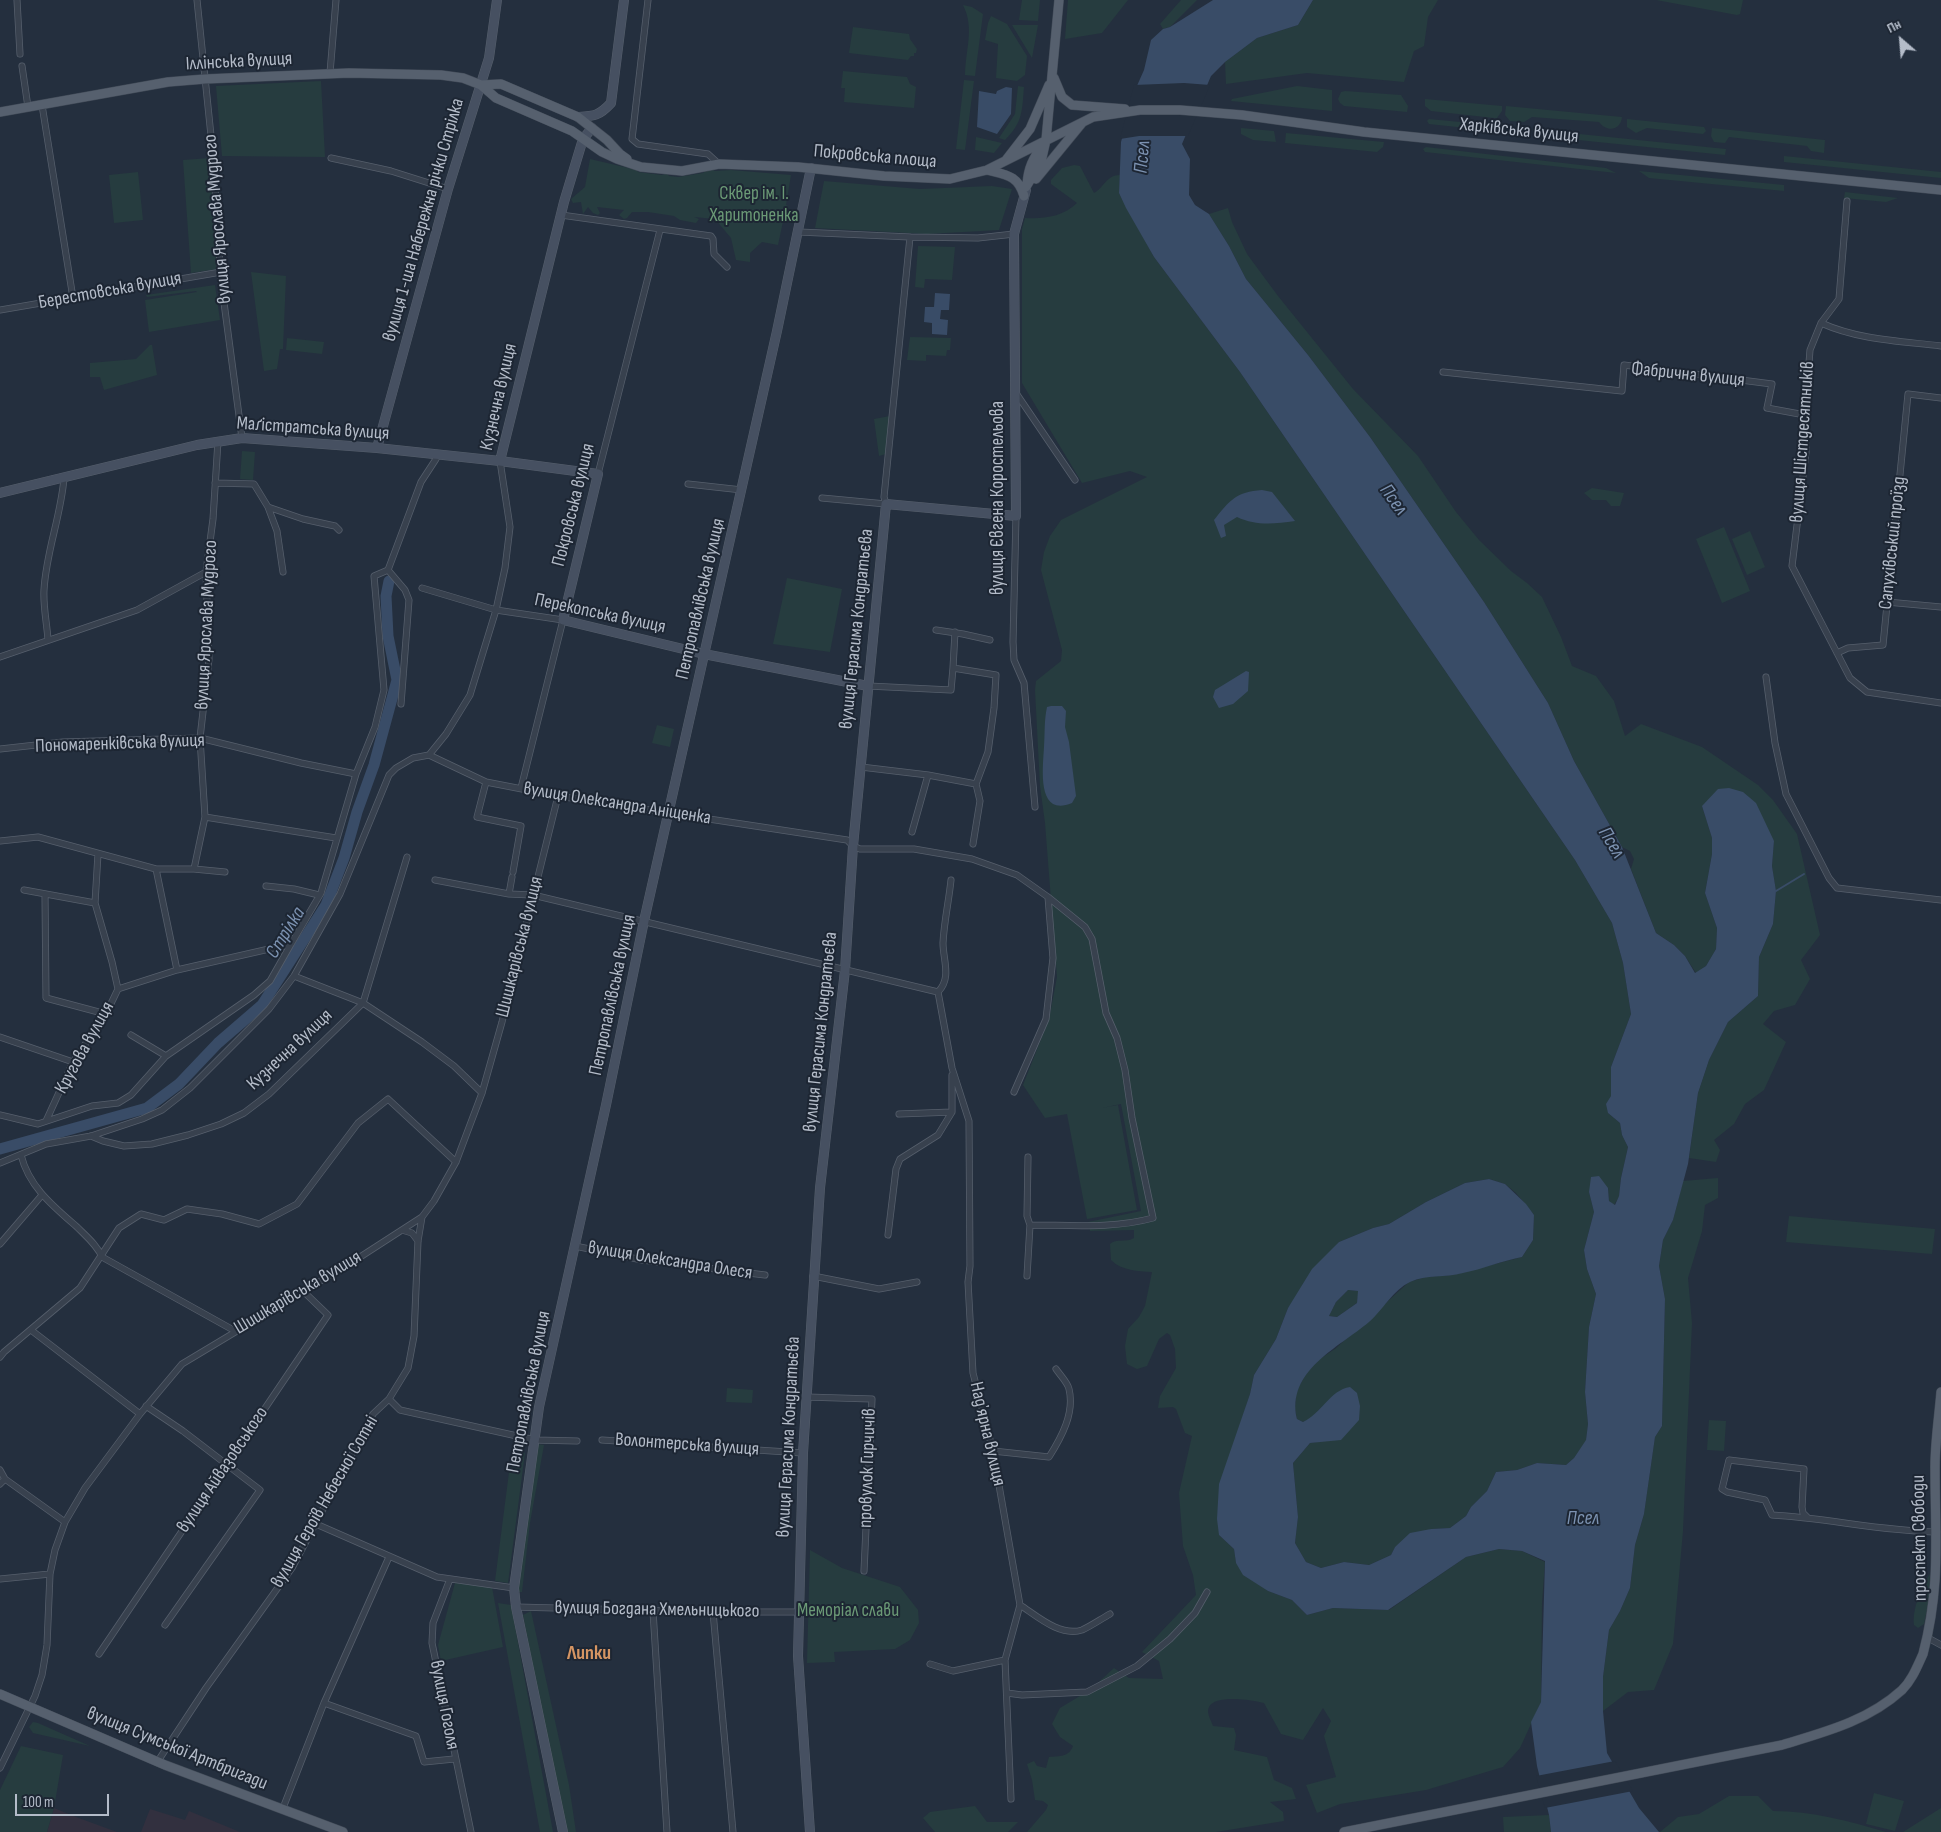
<!DOCTYPE html>
<meta charset="utf-8">
<style>
body{margin:0}
#map{position:relative;width:1941px;height:1832px;overflow:hidden;background:#242f3e;font-family:"Sofia Sans Condensed",sans-serif}
canvas{display:block}
.north{position:absolute;left:1876px;top:15px;width:50px;height:50px;-webkit-text-stroke:4px #1d2633;paint-order:stroke;rotate:333deg;font-size:14px;font-weight:700;line-height:20px;text-align:center;color:#b4bcc9}
.north::after{content:'';display:block;margin:auto;width:18px;height:22px;background:#b4bcc9;clip-path:polygon(50% 0,100% 100%,50% 72%,0 100%)}
.scale{position:absolute;left:15px;top:1794px;width:94px;height:22px;box-sizing:border-box;border:2px solid #b4bcc9;border-top:0;padding-left:6px;font-size:15px;line-height:18px;white-space:nowrap;color:#b4bcc9;-webkit-text-stroke:4px #1d2633;paint-order:stroke}
</style>
<div id="map">
<canvas width="1941" height="1832"></canvas>
<div class="north">Пн</div>
<div class="scale">100 m</div>
</div>
<script>
const context = document.querySelector('canvas').getContext('2d');
context.lineJoin = 'round';
function fill(path, color) {
  context.fillStyle = color;
  context.fill(path, 'evenodd');
}
function stroke(path, color, width, dash) {
  context.strokeStyle = color;
  context.lineWidth = width;
  context.lineCap = dash ? 'butt' : 'round';
  context.setLineDash(dash || []);
  context.stroke(path);
}
function write(font, color, halo, rows, align = 'center') {
  context.font = font + ' "Sofia Sans Condensed",sans-serif';
  context.lineWidth = 4;
  context.setLineDash([]);
  context.textBaseline = 'middle';
  context.strokeStyle = halo;
  context.fillStyle = color;
  for (const [text, x, y, turn = 0] of rows) {
    context.save();
    context.translate(x, y);
    context.rotate((+turn || 0) * Math.PI / 180);
    context.textAlign = isNaN(turn) ? turn : align;
    if (halo) context.strokeText(text, 0, 0);
    context.fillText(text, 0, 0);
    context.restore();
  }
}
fill(new Path2D(`
 M54 1808 76 1817 117 1832H47Z
 M150 1809 185 1820 189 1811 240 1832H141Z`), '#32303f');
fill(new Path2D(`
 M1022 0H1040L1038 21 1019 20Z
 M1068 0H1128L1102 33 1065 39Z
 M1181 0H1197L1170 27 1163 29 1160 24Z
 M1313 0H1438L1428 17 1424 46 1414 51 1404 82 1307 73 1226 84 1225 62 1257 38 1298 25Z
 M1656 0H1743L1740 14 1737 15Z
 M963 5 972 7 983 14 975 76 965 75C965 50 975 29 963 5Z
 M991 16 1007 24 1027 56 1025 75 1017 81 996 78 998 44 985 40 988 23Z
 M1012 25H1038L1032 58Z
 M853 27 909 34 910 39 917 49 916 53H914V56H911L908 60 849 53Z
 M843 71 907 77 910 84 916 87 914 108 844 102 845 88H841Z
 M964 80 974 81 965 150 956 149Z
 M321 81 325 157 222 156 216 86Z
 M1018 86 1024 87C1022 111 1023 122 1005 140L999 138 1015 114Z
 M1297 86 1332 90V111L1231 101 1232 99Z
 M1345 91 1401 95 1408 106 1407 112 1344 106 1340 103 1338 99 1341 92Z
 M1425 99 1502 106V111L1497 118H1494L1431 111 1425 106Z
 M1506 106 1622 117C1621 130 1607 133 1599 122L1532 117 1524 122 1510 121 1505 115Z
 M1429 119 1533 129 1513 133 1429 124 1427 121Z
 M1627 119 1704 127 1706 131 1703 134 1647 128 1636 133 1627 127Z
 M1241 128 1274 131 1276 142 1253 140 1241 134Z
 M1712 128 1825 140 1824 153 1811 151 1807 146 1729 137 1725 143 1714 142 1711 136Z
 M1560 132 1726 149 1725 155 1539 136Z
 M1286 133 1384 142 1383 147 1377 152 1285 143Z
 M976 137 1002 143 994 153 975 150Z
 M1426 147 1606 168 1616 173 1425 152 1423 149Z
 M1784 156 1941 172V178L1784 162Z
 M210 158 218 269 191 273 183 160Z
 M590 159 637 170 638 172 662 175 667 173 669 176 678 177 703 173 707 170H713L715 171 731 170 791 175 786 205 788 206 790 213 786 218 784 217 778 245 762 242 750 253V262L736 260 731 238 715 219 694 217 699 219 696 223 680 220 674 216 648 212H632L627 218 624 219 619 215 624 210 597 207 600 213 598 215 593 213 588 207 583 214 581 202 573 203 571 199 585 187Z
 M1074 165 1080 166 1094 193C1104 188 1106 175 1120 175L1119 193 1154 257 1240 372 1575 860 1612 923 1623 963 1631 1014 1611 1067V1096L1608 1113 1620 1123 1622 1135 1628 1147 1621 1178 1619 1197 1614 1205 1609 1201 1608 1188 1589 1192 1594 1212 1584 1250 1587 1269 1596 1294 1589 1327 1585 1392 1588 1424 1586 1441 1574 1458 1566 1465 1537 1463 1517 1470 1496 1472 1487 1491 1471 1507 1466 1516 1450 1528 1431 1529 1395 1547 1391 1555 1369 1565 1344 1562 1321 1568 1306 1562 1295 1543 1298 1517 1293 1463 1310 1443 1317 1442 1320 1409 1312 1418 1303 1422 1297 1419 1295 1409 1296 1392 1307 1372 1318 1360 1335 1349 1409 1282 1426 1277 1452 1275 1522 1257 1533 1240 1534 1215 1516 1193 1505 1184 1489 1179 1465 1183 1426 1202 1389 1224 1373 1228 1339 1242 1288 1308 1276 1339 1254 1375 1250 1394 1238 1432 1219 1535 1234 1549 1236 1563 1268 1591 1292 1600 1307 1615 1333 1608 1389 1610 1466 1557 1499 1549 1522 1551 1545 1562 1542 1603 1541 1702 1520 1748 1503 1767 1426 1790 1340 1804 1317 1813 1306 1785 1336 1777 1324 1736 1331 1721 1323 1708 1303 1740 1281 1734 1264 1703C1253 1700 1215 1694 1209 1707 1206 1713 1211 1720 1213 1726L1234 1728 1236 1735 1234 1750 1267 1757 1274 1780 1292 1788 1296 1799 1270 1802 1283 1812 1284 1821 1216 1832H1027L1046 1810 1048 1805 1043 1801 1035 1800 1032 1780 1027 1764 1034 1761 1037 1766 1046 1768 1049 1757C1060 1756 1069 1757 1073 1746L1060 1737 1052 1724 1060 1708 1090 1690 1114 1668 1129 1678 1163 1679 1159 1661 1142 1652 1196 1595 1193 1575 1183 1546 1179 1493 1192 1436 1185 1433 1176 1409 1173 1407 1158 1408 1160 1396 1176 1368 1175 1349 1170 1335 1167 1333 1159 1339 1147 1366 1137 1369 1127 1364 1125 1346 1128 1329 1139 1317 1145 1306 1152 1272C1138 1271 1122 1271 1111 1260L1110 1244C1116 1238 1126 1243 1134 1238V1230L1090 1231 1088 1222 1141 1211 1121 1104 1102 1108 1118 1105 1137 1210 1087 1219 1067 1114 1045 1118 1023 1085 1049 1019 1057 977 1045 823 1040 786 1035 690 1036 681 1061 661 1062 650 1041 570 1044 552 1050 536 1061 520 1147 477 1130 471 1082 483 1022 383V229L1025 218C1043 219 1063 217 1077 203L1051 184V180L1062 168Z
 M1639 171 1784 185V191L1649 178Z
 M138 172 143 220 114 223 109 175Z
 M824 181 920 189 992 186 1012 189 999 230 927 234 815 228Z
 M1845 192 1898 198 1886 202 1844 198Z
 M1228 208 1232 222 1247 254 1278 296 1353 389 1418 456 1456 512 1479 540 1511 571 1527 583 1542 597 1561 637 1572 666 1596 676 1614 701 1625 736 1641 724 1702 747 1758 785 1773 800 1797 834 1820 935 1801 960 1810 979 1795 1005 1774 1011 1763 1024 1786 1042 1764 1090 1745 1104 1734 1124 1714 1140 1720 1150 1716 1162 1689 1158 1698 1093 1709 1060 1728 1022 1758 996 1759 957 1773 924 1776 891 1772 866 1774 841 1702 806 1712 838V854L1705 893 1717 928 1716 949 1706 966 1696 973 1685 956 1674 945 1656 933 1631 869 1634 859 1630 851 1622 847 1574 761 1548 703 1484 602 1370 437 1308 355 1246 279 1229 246 1209 214Z
 M918 246 955 247 952 280 925 279 924 288 915 287Z
 M251 272 286 276 283 349H280L277 369 264 371Z
 M215 285 220 320 149 332 145 300 197 292 196 291 147 297 146 295Z
 M910 337 951 338 950 350H947L946 356 926 355V361L907 360Z
 M287 338 324 342 322 354 286 350Z
 M150 345H152L157 375 104 390 100 377H90V363L136 359Z
 M890 416 886 454 879 456 874 419Z
 M242 451 255 452 253 480 240 479Z
 M1592 488 1624 493 1620 506H1611L1606 500H1592L1584 493Z
 M1724 527 1750 591 1722 603 1696 539Z
 M1750 531 1765 567 1747 575 1732 539Z
 M787 578 842 589 830 652 773 644Z
 M657 725 674 729 670 747 652 743Z
 M1718 1178V1198L1705 1205 1702 1231 1688 1278 1692 1323 1683 1531 1673 1644 1654 1690 1628 1692 1603 1711V1677L1609 1630 1620 1611 1630 1588 1635 1545 1644 1514 1655 1437 1662 1426 1665 1299 1659 1266 1663 1240 1673 1220 1683 1181Z
 M1789 1216 1935 1229 1932 1254 1786 1242Z
 M1348 1290 1359 1291 1357 1303 1337 1317 1329 1316 1336 1302Z
 M727 1388 753 1390 752 1403 726 1402Z
 M1709 1420 1726 1421 1724 1451 1707 1450Z
 M537 1444 544 1445 530 1523 522 1592H517Z
 M512 1449 525 1453 508 1583 495 1581Z
 M810 1550 842 1568 900 1587 918 1610 919 1623 910 1640 895 1649 834 1652 835 1662 807 1663Z
 M1930 1574 1929 1601 1924 1624 1918 1628 1914 1625C1912 1610 1921 1587 1930 1574Z
 M455 1583 492 1587 503 1647 441 1661 438 1645Z
 M498 1603 511 1605 553 1832H540Z
 M531 1611 569 1785 576 1832H565L523 1615Z
 M33 1722 38 1723 90 1746 33 1733 29 1727Z
 M21 1746 63 1755 54 1808 47 1832H0V1790Z
 M1874 1793 1904 1801 1895 1831 1866 1824Z
 M1729 1796H1758L1773 1811C1813 1811 1848 1821 1886 1832H1660L1678 1817 1699 1814Z
 M975 1806 987 1822H1018L1008 1832H935L923 1818 930 1812Z
 M1941 1808V1832H1903Z
 M1549 1815 1551 1832H1504L1503 1817Z`), '#263c3f');
fill(new Path2D(`
 M1213 0H1313L1298 25 1257 38 1225 62 1211 76 1182 144 1190 159 1189 195 1195 205 1209 214 1229 246 1246 279 1308 355 1370 437 1484 602 1548 703 1574 761 1622 847 1656 933 1674 945 1685 956 1695 973 1706 966 1716 949 1717 928 1705 893 1712 854V838L1702 806 1718 789 1729 788 1743 792 1756 803 1774 841 1772 866 1776 891 1773 924 1759 957 1758 996 1728 1022 1709 1060 1698 1093 1688 1164 1673 1220 1663 1240 1659 1266 1665 1299 1662 1426 1655 1437 1644 1514 1635 1545 1630 1588 1620 1611 1609 1630 1603 1677V1711L1607 1753 1639 1808 1659 1832H1551L1549 1815 1537 1766 1531 1722 1541 1702 1545 1561 1522 1551 1499 1549 1466 1557 1388 1610 1333 1608 1307 1615 1292 1600 1268 1591 1243 1575 1236 1563 1234 1549 1219 1535 1217 1519 1219 1484 1250 1394 1254 1375 1276 1339 1288 1308 1312 1269 1339 1242 1373 1228 1389 1224 1426 1202 1465 1183 1489 1179 1505 1184 1526 1204 1534 1215 1533 1240 1522 1257C1501 1261 1483 1269 1463 1273 1445 1278 1427 1274 1410 1282 1393 1290 1383 1310 1369 1322 1338 1348 1286 1371 1297 1419L1303 1422C1321 1414 1330 1390 1350 1387L1357 1393 1360 1406 1359 1420 1341 1440 1310 1443 1293 1463 1298 1517 1295 1543 1306 1562 1321 1568 1344 1562 1369 1565 1391 1555 1395 1547 1410 1533 1431 1529 1450 1528 1466 1516 1471 1507 1487 1491 1496 1472 1517 1470 1537 1463 1566 1465 1574 1458 1586 1440 1588 1424 1585 1392 1589 1327 1596 1294 1587 1269 1584 1250 1594 1212 1589 1192 1591 1177 1599 1176 1608 1188 1609 1201 1615 1205 1619 1196 1621 1178 1628 1147 1622 1135 1620 1123 1608 1113 1606 1104 1611 1096V1067L1631 1014 1623 963 1612 923 1575 860 1240 372 1154 257 1126 208 1119 193 1121 142 1136 88 1144 70 1151 40 1163 29 1170 27ZM1348 1290 1358 1291 1357 1303 1337 1317 1329 1316 1336 1302Z
 M1006 87 1012 88 1011 114 997 134 977 127 979 91 996 94 997 91Z
 M935 293 950 294 949 310H941L940 319 948 320 947 335 932 334V323L924 322 925 307H934Z
 M1262 490 1272 492 1295 521C1274 524 1256 526 1237 517L1224 525 1226 536 1221 538 1214 520C1230 500 1236 492 1262 490Z
 M1246 671 1249 672 1248 691 1233 704 1219 708 1213 697 1215 690Z
 M1051 706H1062L1066 711 1065 727 1069 742 1076 796 1072 803C1036 818 1043 767 1044 747 1045 733 1044 721 1047 707Z`), '#394c67');
fill(new Path2D(`
 M1184 83 1210 85 1188 136H1139L1120 139 1134 85Z
 M1615 1761 1633 1791 1545 1808 1536 1776Z`), '#242f3e');
stroke(new Path2D(`
 M1776 891 1804 874`), '#394c67', 2);
stroke(new Path2D(`
 M0 1149 147 1108 179 1084 218 1043 262 1005 326 905 344 858 357 812 374 765 397 680 388 636 386 596 389 581`), '#394c67', 11);
const street = new Path2D(`
 M17 0 20 54
 M197 0 213 155 221 280 242 438
 M648 0 632 139 638 144 708 154 719 164
 M22 66 28 107
 M330 73 336 0
 M42 105 73 298
 M331 158 391 171 448 189
 M1847 201 1839 299 1821 323 1810 350 1805 415 1806 452 1792 566 1850 678 1867 692 1941 703
 M561 215 711 236 713 239 714 254 727 267
 M799 232 910 237 978 238 1014 234
 M0 310 221 272
 M1821 323C1859 340 1900 341 1941 346
 M1443 372 1622 391 1624 365 1772 384 1767 408 1805 415
 M1016 393 1075 480
 M598 474 660 230
 M215 483 254 484 268 507 303 519 335 526 339 530
 M688 484 742 490
 M822 498 886 504 884 497 910 237
 M268 507 277 531 283 572
 M1016 516 1013 642 1014 660 1024 683 1035 807
 M388 570 405 590 409 600 401 704
 M388 570 421 482 436 459 437 455
 M422 588 496 610 563 620 521 788
 M1887 602 1941 607
 M936 630 963 634 990 640
 M48 640C47 624 43 606 44 590 46 552 61 516 64 478
 M1837 653 1848 648 1883 645 1908 394 1941 398
 M0 657 137 610 206 572
 M953 668 955 632
 M1766 677 1775 743 1786 794 1829 878 1837 888 1941 900
 M868 686 951 690 953 668 996 675 994 708 988 752 976 784 980 801 973 844
 M0 749 63 742 200 738 301 763 356 774
 M429 755 446 734 470 695 496 610 505 568 510 527 500 461
 M861 767 928 775 976 784
 M486 782 477 817 521 826 513 872
 M205 817 336 838
 M912 832 928 775
 M0 841 38 837 156 869H194L225 872
 M98 854 95 903 112 962 118 989
 M156 869 177 970
 M194 869 205 817 200 738 209 659 206 572 213 519 218 441
 M435 880 509 894 533 895 938 992C952 978 943 960 943 943 944 922 949 900 951 880
 M266 886 294 889 319 895
 M24 890 95 903
 M509 894 512 877
 M45 895 46 998 106 1014
 M294 976 363 1003 422 1042 454 1066 482 1093
 M938 992 952 1068 969 1121 970 1266 968 1282 973 1373 993 1451 1020 1605 1005 1660 1011 1799
 M131 1035 166 1056
 M0 1037 73 1062
 M899 1114 952 1112
 M0 1115 38 1124 92 1106 118 1103 131 1095 166 1056 254 995 270 981 291 944
 M46 1121 73 1062 106 1014 118 989 177 970 291 944 321 893 356 774 375 727 384 690 374 576 388 570
 M91 1136 103 1141 124 1146 152 1144 188 1135 221 1124 244 1113 269 1094 363 1003 407 857
 M21 1155C29 1187 53 1206 77 1227 86 1236 97 1245 102 1257L235 1331
 M0 1163 46 1144 91 1136 142 1119 162 1110 190 1088 269 1009 294 976 340 894 389 775 396 768 413 758 429 755 486 782 558 796 847 840 853 846 860 849H914L972 859 1017 875 1048 897 1053 958 1046 1019 1014 1092
 M1030 1225C1070 1225 1113 1229 1153 1218L1132 1118 1125 1070 1117 1038 1106 1013 1092 939 1085 927 1048 897
 M402 1230 412 1233 418 1241
 M888 1235 896 1169 900 1159 938 1135 952 1112V1075
 M0 1244 42 1195
 M575 1246 642 1260 765 1275
 M813 1276 879 1289 917 1282
 M1027 1276 1030 1225 1027 1216 1028 1157
 M31 1330 140 1414
 M0 1357 4 1352 80 1288 119 1228 141 1214 164 1220 187 1209 222 1214 259 1224 297 1204 358 1123 388 1099 456 1162
 M806 1397 872 1399 864 1571
 M389 1399 400 1410 535 1440 577 1441
 M146 1406 183 1431 260 1490 165 1625
 M602 1440 803 1453
 M993 1451 1049 1457C1061 1438 1075 1413 1069 1389 1068 1383 1060 1375 1056 1369
 M0 1470 5 1479
 M0 1484 5 1479 65 1522
 M1808 1518 1803 1513 1802 1507 1804 1469 1729 1460 1722 1489 1727 1492 1765 1500 1772 1515C1827 1518 1881 1531 1937 1532
 M316 1524 437 1577 514 1588
 M0 1579 50 1574
 M450 1579 433 1623 432 1643 471 1832
 M1020 1605C1037 1616 1060 1637 1082 1630 1091 1626 1101 1619 1110 1614
 M516 1607 713 1612H799
 M653 1611 667 1832
 M713 1612 733 1832
 M1930 1639 1941 1645
 M99 1654 328 1315 302 1290
 M930 1664 953 1671 1005 1660
 M1007 1693 1022 1695 1087 1692 1137 1666 1170 1639 1195 1613 1207 1592
 M324 1703 416 1736 424 1762 454 1759
 M158 1761 206 1688 292 1568 373 1414 389 1399 408 1368 414 1336 418 1241 422 1217
 M0 1768 35 1696 42 1675 47 1645 50 1574 55 1550 65 1522 85 1488 140 1414 182 1364 357 1259 422 1217 434 1201 456 1162 482 1093 502 1022 558 796
 M283 1808 324 1703 389 1557`);
const secondary = new Path2D(`
 M578 117C594 116 599 116 611 103L624 0
 M377 448 448 189 489 58 497 0
 M500 461 564 202 583 139 592 128
 M0 493 197 445 242 438 377 448 500 461 598 474 563 620 704 654 868 686
 M563 1832 516 1607 514 1588 539 1407 606 1105 644 921 777 331 811 168
 M810 1832 798 1656 803 1453 820 1188 845 970 853 846 886 504 1016 516 1014 234 1026 190`);
const primary = new Path2D(`
 M1054 78 1062 97 1072 105 1125 109
 M481 85 501 84 578 117 607 140 620 154 627 159
 M0 112 168 82 205 79 349 73 441 75 463 78 481 85 496 98 572 131 602 152 617 159 641 167 682 171 719 164 798 167 884 176 950 179 987 170 1093 117 1140 110H1180L1242 115 1364 132 1941 190
 M1006 160 1030 129 1049 85
 M987 170C1006 175 1018 175 1024 196
 M1036 179 1082 123
 M1027 185C1028 168 1033 158 1043 145
 M1026 187 1041 162 1046 140 1059 0
 M0 1694 165 1765 343 1832
 M1344 1832 1782 1745C1825 1732 1868 1721 1902 1690 1912 1680 1917 1667 1923 1654 1941 1586 1935 1537 1935 1467 1935 1442 1939 1417 1941 1392`);
stroke(street, '#565f6c', 7);
stroke(secondary, '#565f6c', 10);
stroke(primary, '#414a57', 10);
stroke(street, '#38414e', 5.5);
stroke(secondary, '#465061', 9);
stroke(primary, '#56606e', 9);
write('19px', '#b4bcc9', '#1d2633', [
 ["Іллінська вулиця",239,62,-3],
 ["Харківська вулиця",1519,131,6],
 ["Покровська площа",875,157,5],
 ["вулиця Ярослава Мудрого",218,219,-95],
 ["вулиця 1-ша Набережна річки Стрілка",424,220,-74],
 ["Берестовська вулиця",110,291,-10],
 ["Фабрична вулиця",1688,375,6],
 ["Кузнечна вулиця",499,397,-77],
 ["Маґістратська вулиця",313,429,4],
 ["вулиця Шістдесятників",1803,442,-86],
 ["вулиця Євгена Коростельова",998,498,-90],
 ["Покровська вулиця",574,505,-76],
 ["Сапухівський проїзд",1893,543,-84],
 ["Петропавлівська вулиця",701,599,-77],
 ["Перекопська вулиця",600,614,12],
 ["вулиця Ярослава Мудрого",207,625,-87],
 ["вулиця Герасима Кондратьєва",857,629,-84],
 ["Пономаренківська вулиця",120,744,-2],
 ["вулиця Олександра Аніщенка",617,804,9],
 ["Шишкарівська вулиця",520,947,-76],
 ["Петропавлівська вулиця",613,995,-78],
 ["вулиця Герасима Кондратьєва",821,1032,-84],
 ["Кругова вулиця",85,1048,-61],
 ["Кузнечна вулиця",290,1050,-43],
 ["вулиця Олександра Олеся",670,1261,9],
 ["Шишкарівська вулиця",298,1293,-31],
 ["Петропавлівська вулиця",529,1392,-79],
 ["Надʼярна вулиця",987,1434,77],
 ["вулиця Герасима Кондратьєва",789,1437,-87],
 ["Волонтерська вулиця",687,1445,4],
 ["провулок Гирчичів",868,1468,-88],
 ["вулиця Айвазовського",223,1470,-56],
 ["вулиця Героїв Небесної Сотні",325,1502,-60],
 ["проспект Свободи",1920,1538,-91],
 ["вулиця Богдана Хмельницького",657,1610,1],
 ["вулиця Гоголя",444,1705,79],
 ["вулиця Сумської Артбригади",177,1749,22]
]);
write('19px', '#6b9a76', '#1d2633', [
 ["Сквер ім. І.",754,194],
 ["Харитоненка",754,216],
 ["Меморіал слави",848,1611]
]);
write('italic 20px', '#7c92b1', '#1d2633', [
 ["Псел",1143,157,-85],
 ["Псел",1393,500,54],
 ["Псел",1611,843,59],
 ["Стрілка",286,933,-58],
 ["Псел",1583,1519]
]);
write('bold 20px', '#d59563', '#1d2633', [
 ["Липки",589,1654]
]);
</script>
